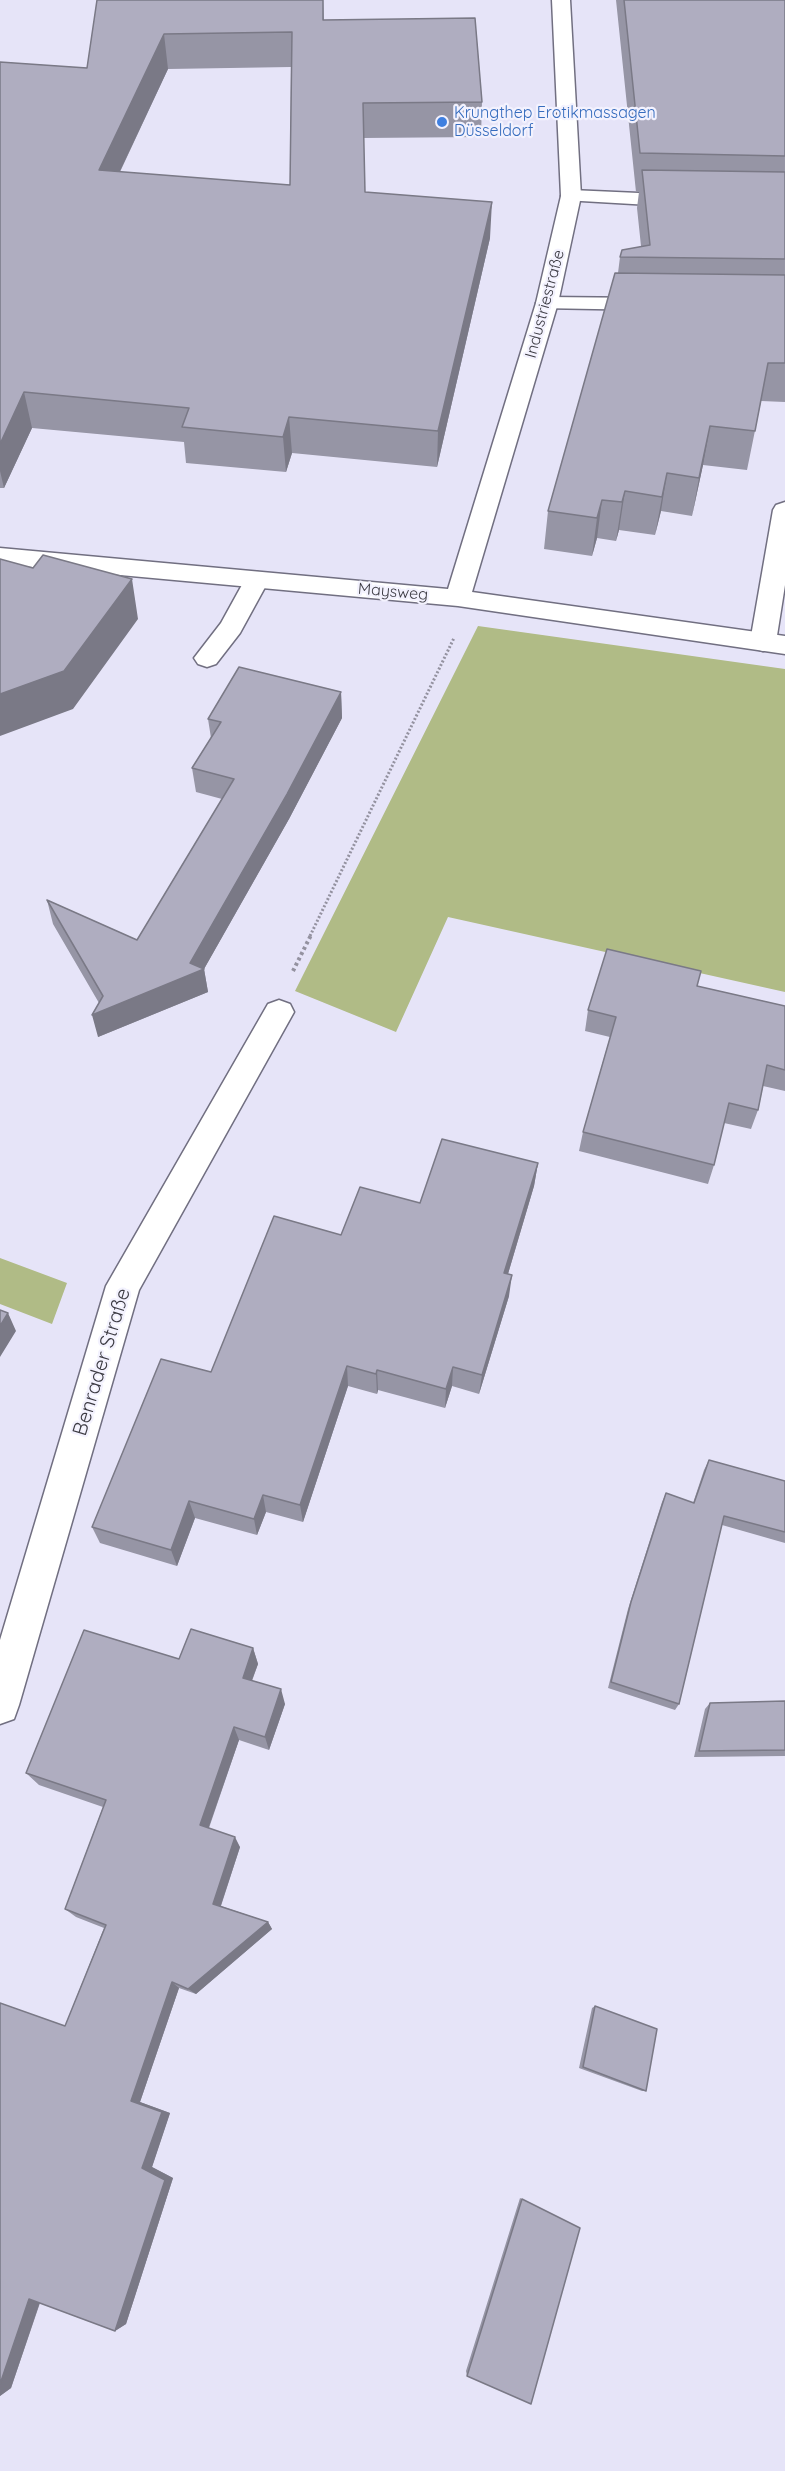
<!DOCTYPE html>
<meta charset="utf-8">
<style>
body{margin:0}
canvas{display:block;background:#e6e4f8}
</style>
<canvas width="785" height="2471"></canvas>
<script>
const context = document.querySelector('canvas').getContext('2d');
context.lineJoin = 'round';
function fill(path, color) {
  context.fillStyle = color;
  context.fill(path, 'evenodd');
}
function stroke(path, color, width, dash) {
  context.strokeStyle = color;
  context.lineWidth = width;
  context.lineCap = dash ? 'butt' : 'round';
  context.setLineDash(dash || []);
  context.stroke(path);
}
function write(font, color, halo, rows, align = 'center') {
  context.font = font + ' Quicksand,sans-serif';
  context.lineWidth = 4.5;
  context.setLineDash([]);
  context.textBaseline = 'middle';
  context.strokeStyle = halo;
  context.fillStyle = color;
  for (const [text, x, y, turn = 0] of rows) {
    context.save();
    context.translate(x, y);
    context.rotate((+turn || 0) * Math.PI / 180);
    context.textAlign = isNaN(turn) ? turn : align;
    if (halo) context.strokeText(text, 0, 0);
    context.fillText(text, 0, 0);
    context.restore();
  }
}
fill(new Path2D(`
 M478 626 785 669V992L448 917 396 1032 295 991Z
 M0 1258 67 1283 52 1324 0 1304Z`), '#b0bb86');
const service = new Path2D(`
 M571 190 684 195 691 197 694 201 691 205 684 207 564 200 561 196 564 192Z
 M547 297 650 298 658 299 661 304 658 309 650 310 539 308 536 303 539 298Z
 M785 502V585L776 642 772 648 763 651 754 648 750 642 773 510 776 505Z
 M257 572 266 574 269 580 240 633 216 664 207 667 198 664 194 658 221 623 248 574Z`);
const minor = new Path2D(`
 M552 0H570L581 196 558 303 472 592 785 636V654L458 606 0 564V548L448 589 536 303 561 196Z
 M279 1000 290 1004 294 1012 139 1290 19 1705 14 1719 0 1724V1640L106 1286 268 1004Z`);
stroke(service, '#716f81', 3);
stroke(minor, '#716f81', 3);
stroke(new Path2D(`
 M310 936 454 638`), '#9492a0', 3, [2, 2]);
stroke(new Path2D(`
 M293 971 311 935`), '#9492a0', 4, [3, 3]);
fill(service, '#fff');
fill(minor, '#fff');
fill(new Path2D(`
 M97 0H323L324 20 482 102 481 137 363 138 365 192 490 238 437 467 292 453 286 472 186 463 184 442 32 428 4 488H0V62L87 68ZM291 67 290 185 120 172 168 69Z
 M616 0H785V402L761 401 747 470 703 465 692 516 661 511 655 535 619 530 616 541 597 538 592 556 544 549 548 511 618 273 620 257 641 246 637 208 639 192H636Z
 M341 692 342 718 289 819 204 969 208 992 98 1037 99 1003 53 924 47 900 137 940 222 799 196 792 192 768 211 738 208 719Z
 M697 986 785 1006V1091L763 1086 758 1110 751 1129 724 1123 714 1165 708 1184 579 1151 583 1132 610 1037 585 1031 588 1010Z
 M538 1163 534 1186 508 1274 509 1296 479 1394 452 1386 445 1408 378 1390 377 1394 348 1386 303 1522 266 1512 257 1535 195 1518 177 1566 100 1543 92 1527 211 1372 341 1235 420 1203Z
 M709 1460 785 1481V1543L722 1525 679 1704 675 1710 608 1688 628 1609 662 1502 666 1493 693 1503 704 1470Z
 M253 1648 258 1664 252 1681 285 1704 269 1750 239 1740 209 1828 240 1847 221 1906 268 1922 272 1929 196 1994 179 1988 140 2102 170 2113 152 2167 173 2178 126 2324 115 2331 40 2303 11 2388 0 2396V2003L65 2026 104 1928 76 1917 65 1909 103 1807 39 1785 26 1773 179 1659Z
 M785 1701V1756L694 1757 705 1709 710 1703Z
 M595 2006 646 2091H642L579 2068 592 2008Z
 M520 2198 580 2228 467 2376 466 2371Z`), '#9695a5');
fill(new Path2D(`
 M164 34 168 69 104 205 99 170Z
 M492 202 490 238 437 467 438 431Z
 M24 392 32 428 4 488 0 471V444Z
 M289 417 292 453 286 472 283 437Z
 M710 426 703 465 692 516 699 478Z
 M667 473 661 511 655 535 662 497Z
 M625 491 619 530 616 541 622 502Z
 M602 500 597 538 592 556 597 518Z
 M132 579 138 619 73 709 0 736V694Z
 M341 692 342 718 289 819 204 969 208 992 98 1037 92 1015 190 963Z
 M538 1163 534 1186 502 1294 504 1273Z
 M512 1275 509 1296 479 1394 482 1375Z
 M8 1313 16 1331 0 1357V1326Z
 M347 1366 348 1386 303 1522 300 1505Z
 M453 1367 452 1386 445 1408 446 1389Z
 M377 1370 378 1390 377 1394 376 1374Z
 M263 1495 266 1512 257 1535 254 1519Z
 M189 1501 195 1518 177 1566 171 1550Z
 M253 1648 258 1664 247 1693 243 1678Z
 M281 1689 285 1704 269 1750 265 1737Z
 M234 1727 239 1740 206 1835 200 1825Z
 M235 1837 240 1847 219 1911 213 1904Z
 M268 1922 272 1929 196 1994 188 1989Z
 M172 1982 179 1988 140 2102 170 2113 152 2167 173 2178 126 2324 115 2331 142 2168 131 2101Z
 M43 2293 11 2388 0 2396V2384L29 2299Z`), '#7a7986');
const building = new Path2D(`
 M97 0H323V20L475 18 482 102 363 103 365 192 492 202 438 431 289 417 283 437 182 427 189 408 24 392 0 444V62L87 68ZM292 32 290 185 99 170 164 34Z
 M624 0H785V156L640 153Z
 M642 170 785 172V259L620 257 622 250 650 245Z
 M615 273 785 275V363H768L755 431 710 426 699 478 667 473 662 497 625 491 622 502 602 500 597 518 548 511Z
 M43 555 132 579 64 671 0 694V559L33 568Z
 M239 667 341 692 287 794 190 963 204 969 92 1015 103 996 47 900 137 940 234 779 192 768 221 722 208 719Z
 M607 949 701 971 697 986 785 1006V1070L767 1065 758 1110 729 1103 714 1165 583 1132 616 1017 588 1010Z
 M442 1139 538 1163 504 1273 512 1275 482 1375 453 1367 446 1389 377 1370 376 1374 347 1366 300 1505 263 1495 254 1519 189 1501 171 1550 92 1527 161 1359 211 1372 274 1216 341 1235 360 1187 420 1203Z
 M0 1310 8 1313 0 1326Z
 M709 1460 785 1481V1532L724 1516 679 1704 611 1682 631 1602 666 1493 694 1503Z
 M191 1629 253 1648 243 1678 281 1689 265 1737 234 1727 200 1825 235 1837 213 1904 268 1922 188 1989 172 1982 131 2101 162 2112 142 2168 165 2180 115 2331 29 2299 0 2384V2003L65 2026 106 1925 65 1909 106 1800 26 1773 84 1630 179 1659Z
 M785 1701V1750L699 1751 710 1703Z
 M595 2006 657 2029 646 2091 583 2067Z
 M522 2199 580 2228 531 2404 467 2376Z`);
fill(building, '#afadc0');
stroke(building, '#7a7986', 1.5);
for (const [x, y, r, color] of [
 [442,122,6,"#3f7fe0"]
]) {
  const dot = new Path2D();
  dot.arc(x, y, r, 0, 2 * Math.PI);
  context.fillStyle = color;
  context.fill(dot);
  stroke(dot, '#f3f2fe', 2);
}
write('16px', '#366cbe', '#f3f2fe', [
 ["Krungthep Erotikmassagen",454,113],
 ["Düsseldorf",454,131]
], 'left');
write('16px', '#3b3a42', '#f3f2fe', [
 ["Industriestraße",545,304,-75],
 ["Maysweg",393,592,5]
]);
write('20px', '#3b3a42', '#f3f2fe', [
 ["Benrader Straße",102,1362,-73]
]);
</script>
